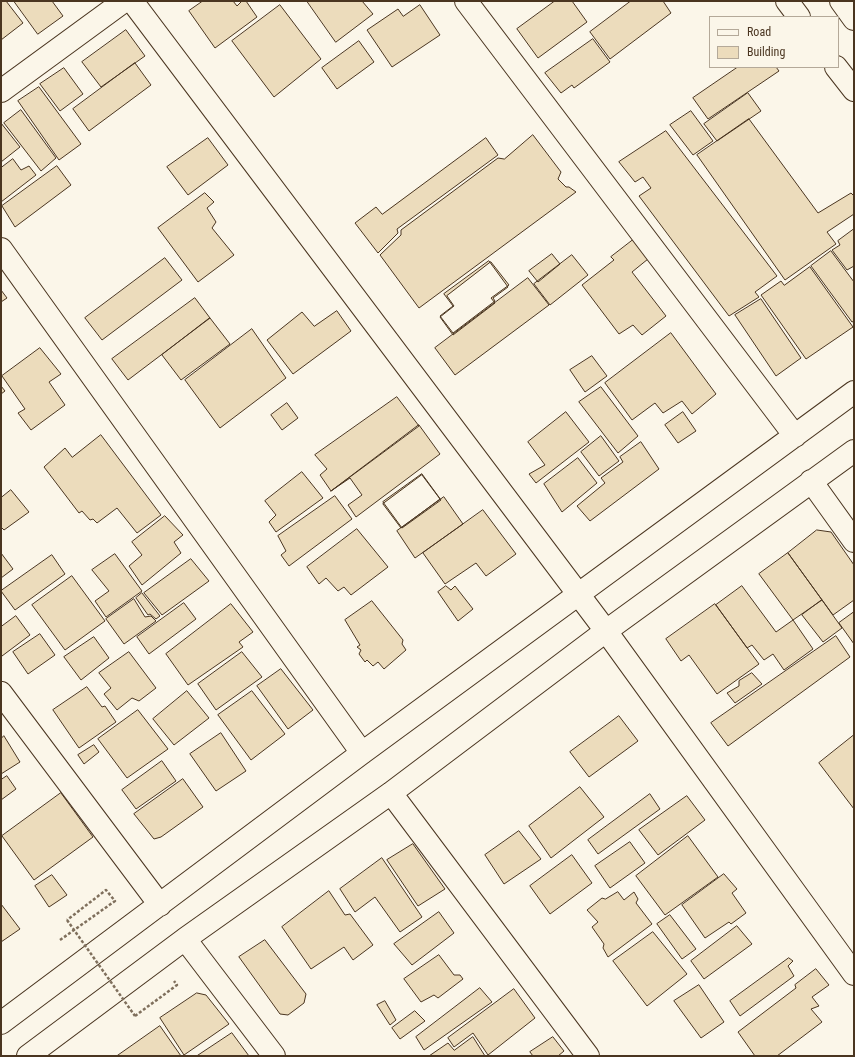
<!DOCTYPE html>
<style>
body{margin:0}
#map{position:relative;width:855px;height:1057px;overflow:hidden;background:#fbf6e9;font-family:"Roboto Condensed",sans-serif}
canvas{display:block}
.frame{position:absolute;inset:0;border:2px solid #4a3520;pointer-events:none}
.legend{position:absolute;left:709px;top:16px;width:130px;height:52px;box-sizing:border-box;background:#fbf6e9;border:1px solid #b4a999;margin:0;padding:5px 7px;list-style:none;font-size:12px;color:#4a3520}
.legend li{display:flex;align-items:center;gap:8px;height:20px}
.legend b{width:20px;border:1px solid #b4a999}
</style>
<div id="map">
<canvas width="855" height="1057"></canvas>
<div class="frame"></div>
<ul class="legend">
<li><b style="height:5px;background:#fbf6e9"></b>Road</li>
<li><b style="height:11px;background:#ecdcbc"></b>Building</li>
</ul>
</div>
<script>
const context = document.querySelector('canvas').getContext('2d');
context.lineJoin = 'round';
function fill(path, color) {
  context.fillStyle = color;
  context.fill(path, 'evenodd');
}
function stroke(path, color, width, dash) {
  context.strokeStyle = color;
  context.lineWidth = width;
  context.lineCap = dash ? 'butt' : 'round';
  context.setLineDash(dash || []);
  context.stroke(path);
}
const building = new Path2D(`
 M1 1H6L23 23 1 40Z
 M14 1H52L63 16 38 34Z
 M203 1H233L237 6 242 1H246L257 17 215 48 189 11Z
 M307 1H362L373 14 336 42Z
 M555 1H572L587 22 538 58 517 29Z
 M631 1H663L671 13 610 59 590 32Z
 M280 5 321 59 274 97 232 41Z
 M420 5 440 35 392 67 367 30 398 9 403 16Z
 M126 30 145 56 101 87 82 62Z
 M593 39 610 62 574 88 572 85 561 93 545 73Z
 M359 41 374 62 337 89 322 68Z
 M135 63 151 85 89 131 73 109Z
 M738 67H776L779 71 708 119 693 98Z
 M64 68 83 94 60 111 40 84Z
 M39 87 81 144 59 160 18 101Z
 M748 93 761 111 717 141 704 124Z
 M21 110 56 158 41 171 4 123Z
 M691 111 713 141 693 155 670 125Z
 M749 119 818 213 851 193 854 196V214L827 232 836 244 785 280 697 155Z
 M1 123 20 147 1 162Z
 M666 131 777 276 755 292 759 297 729 316 639 196 651 188 643 177 635 182 619 162Z
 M533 135 561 172 558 179 566 187H569L576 192 419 308 380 255 401 235V230L498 158 504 159Z
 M208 138 228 165 188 195 167 167Z
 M486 138 498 155 397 229 398 233 378 253 355 223 376 207 382 214Z
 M13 159 21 170 29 166 36 175 1 202V168Z
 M57 166 71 185 15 227 2 206Z
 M205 193 214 202 207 208 216 222 212 228 234 255 198 282 158 228Z
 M854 229V266L847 270 832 250 840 245 838 241Z
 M633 240 648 259 632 272 666 316 642 335 633 325 619 334 582 285 614 260 611 257Z
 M831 251 854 282V321L852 322 811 266Z
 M552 254 560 264 538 282 529 271Z
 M572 255 588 275 550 305 534 284Z
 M165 258 182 280 102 340 85 318Z
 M489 261 508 287 493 298 495 301 453 333 440 316 453 306 444 294Z
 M491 262 509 285 491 298 495 303 453 335 440 317 454 306 447 296Z
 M810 267 853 327 806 359 761 295 781 281 784 285Z
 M528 278 549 305 455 375 435 348Z
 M1 290 7 298 1 302Z
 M195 298 210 318 128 380 112 359Z
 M761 299 801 358 776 376 735 315Z
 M337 311 351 331 293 374 267 340 302 312 314 326Z
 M210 318 230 344 181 380 162 355Z
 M252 329 286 378 220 428 185 380Z
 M671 333 716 394 692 414 682 401 663 413 655 403 632 420 605 383Z
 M40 348 61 374 49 382 65 405 31 430 18 413 25 409 2 376Z
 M592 356 607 376 585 392 570 370Z
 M1 386 5 391 1 394Z
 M601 387 638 436 618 453 579 402Z
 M397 397 419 426 331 491 320 475 327 469 315 455Z
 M287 403 298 418 282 430 271 415Z
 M566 412 589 442 536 483 529 474 545 465 528 442Z
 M683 412 696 431 678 443 665 425Z
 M419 425 440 454 356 517 348 505 362 495 350 478 331 491Z
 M101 435 161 515 137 533 117 508 97 523 93 519 90 520 82 511 79 513 44 467 65 448 72 457Z
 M601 436 619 461 599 476 581 452Z
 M641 442 659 469 590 521 577 506 605 483 601 478 623 462 620 457Z
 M578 458 597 483 562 512 544 484Z
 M302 472 323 498 276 532 269 522 276 515 265 501Z
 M422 474 441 500 402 528 383 502Z
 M422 475 440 499 401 528 383 504Z
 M11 490 29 512 4 530 1 527V498Z
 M335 496 352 519 289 566 281 555 286 551 278 536Z
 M444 497 463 524 415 558 397 531Z
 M483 510 516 554 486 576 476 563 445 584 423 553Z
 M165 516 183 535 174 542 181 553 142 585 129 566 142 555 132 542Z
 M357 529 388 567 351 595 344 587 338 591 326 578 319 584 307 567Z
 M817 530 831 532 854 565V600L833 615 788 553Z
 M1 553 13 569 1 578Z
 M788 553 822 600 793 620 759 574Z
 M115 554 142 591 106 617 95 601 109 591 92 570Z
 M52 555 65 574 15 610 1 591Z
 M191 559 209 581 162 615 144 593Z
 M72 576 105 621 65 650 32 605Z
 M446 586 451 590 455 586 473 609 458 621 438 592Z
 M742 586 776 632 793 620 813 649 784 670 773 654 764 660 752 645 747 648 716 605Z
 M142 593 160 616 156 619 150 614 148 615 136 598Z
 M134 599 145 617 151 616 156 621 124 644 106 619Z
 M822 600 842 628 823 642 802 615Z
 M372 601 403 640 402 644 406 650 384 669 378 662 373 666 367 660 365 662 359 654 361 650 357 647 360 645 345 620Z
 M184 603 196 619 149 654 137 637Z
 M231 604 253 632 239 642 243 647 188 685 166 654Z
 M715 604 759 664 717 694 689 655 681 661 666 639Z
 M854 612V644L839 623Z
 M16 616 30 635 2 656 1 654V627Z
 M40 634 55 655 28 674 13 652Z
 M836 636 850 657 728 746 711 723Z
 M94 637 109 658 81 680 64 657Z
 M129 652 156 688 139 701 132 698 117 710 104 694 111 688 99 673Z
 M242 652 262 677 216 710 198 684Z
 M281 669 313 710 288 729 257 686Z
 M752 673 762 684 735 703 727 693 739 686V681Z
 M87 687 102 707 105 706 116 722 79 748 53 710Z
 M187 691 209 718 174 745 153 719Z
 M252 691 285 734 251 760 218 715Z
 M138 710 168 749 127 778 98 739Z
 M619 716 638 741 589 777 570 752Z
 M221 733 246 771 216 791 190 754Z
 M854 735V809L819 763Z
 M4 736 20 762 1 774V739Z
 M94 745 99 752 84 764 78 755Z
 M162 761 176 781 136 809 122 790Z
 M7 776 16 789 1 800V780Z
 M183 779 203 807 161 837 154 839 134 814Z
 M580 787 604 817 551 858 529 826Z
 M61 793 93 837 34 880 2 836Z
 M650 794 660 809 598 854 588 840Z
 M687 796 705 820 658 855 639 830Z
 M519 831 541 859 504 884 485 855Z
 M688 836 718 877 665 915 636 876Z
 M630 842 645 863 610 888 595 866Z
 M413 844 445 889 418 906 387 860Z
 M572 855 592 883 550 914 530 886Z
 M382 858 422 917 400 932 375 897 355 912 340 889Z
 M724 874 737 889 732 893 746 913 731 924 729 922 705 938 682 905Z
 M52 875 67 895 49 907 35 886Z
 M329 891 345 915 350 914 373 945 353 960 344 947 311 969 282 927Z
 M618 892 624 900 634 892 638 899 636 903 652 924 608 957 603 948 604 944 592 927 598 922 587 910 602 898 605 899Z
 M1 904 20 929 1 942Z
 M439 912 454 933 412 965 394 944Z
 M670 915 696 949 682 959 657 924Z
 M737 926 752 944 704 979 691 961Z
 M653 932 687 974 647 1006 613 961Z
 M265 940 306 994 304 1003 288 1015 280 1014 239 957Z
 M439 955 454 975H460L463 979 438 998 434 995 421 1002 404 979Z
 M789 958 793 961 788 966 794 976 740 1016 730 1001Z
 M816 969 829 985 812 997 819 1006 811 1009 822 1022 777 1056H755L738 1032 796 988 795 985Z
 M699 985 724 1022 701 1038 674 1001Z
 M480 988 492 1002 424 1050 416 1037Z
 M514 989 535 1018 488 1055 473 1033 454 1047 448 1038Z
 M197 993 206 995 229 1024 184 1055 160 1018Z
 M385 1001 396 1020 390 1025 377 1005Z
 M415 1011 425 1021 400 1039 392 1028Z
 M160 1026 181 1056H117Z
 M232 1033 249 1056H197Z
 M473 1037 485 1056H429L448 1043 454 1050Z
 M553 1037 564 1051 558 1056H533L530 1052Z`);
fill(building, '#ecdcbc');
stroke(building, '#4a3520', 1);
const minor = new Path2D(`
 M132 1 606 631 854 974
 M466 1 795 436
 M787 1 799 17
 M841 1 854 19
 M836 67 854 90
 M1 91 124 1
 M1 249 362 753
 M811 481 854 541
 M1 693 160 905
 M391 793 588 1056
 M185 939 274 1056
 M1 1023 362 753 854 392
 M28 1056 185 939 391 793 606 631 854 451`);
stroke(minor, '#4a3520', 24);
stroke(new Path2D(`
 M60 940 115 901 106 890 67 920
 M135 1016 177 985 174 981`), '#7f6f5c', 2.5, [3, 2]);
stroke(minor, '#fbf6e9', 22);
stroke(new Path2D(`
 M67 920 135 1016`), '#7f6f5c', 2.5, [3, 2]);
</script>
